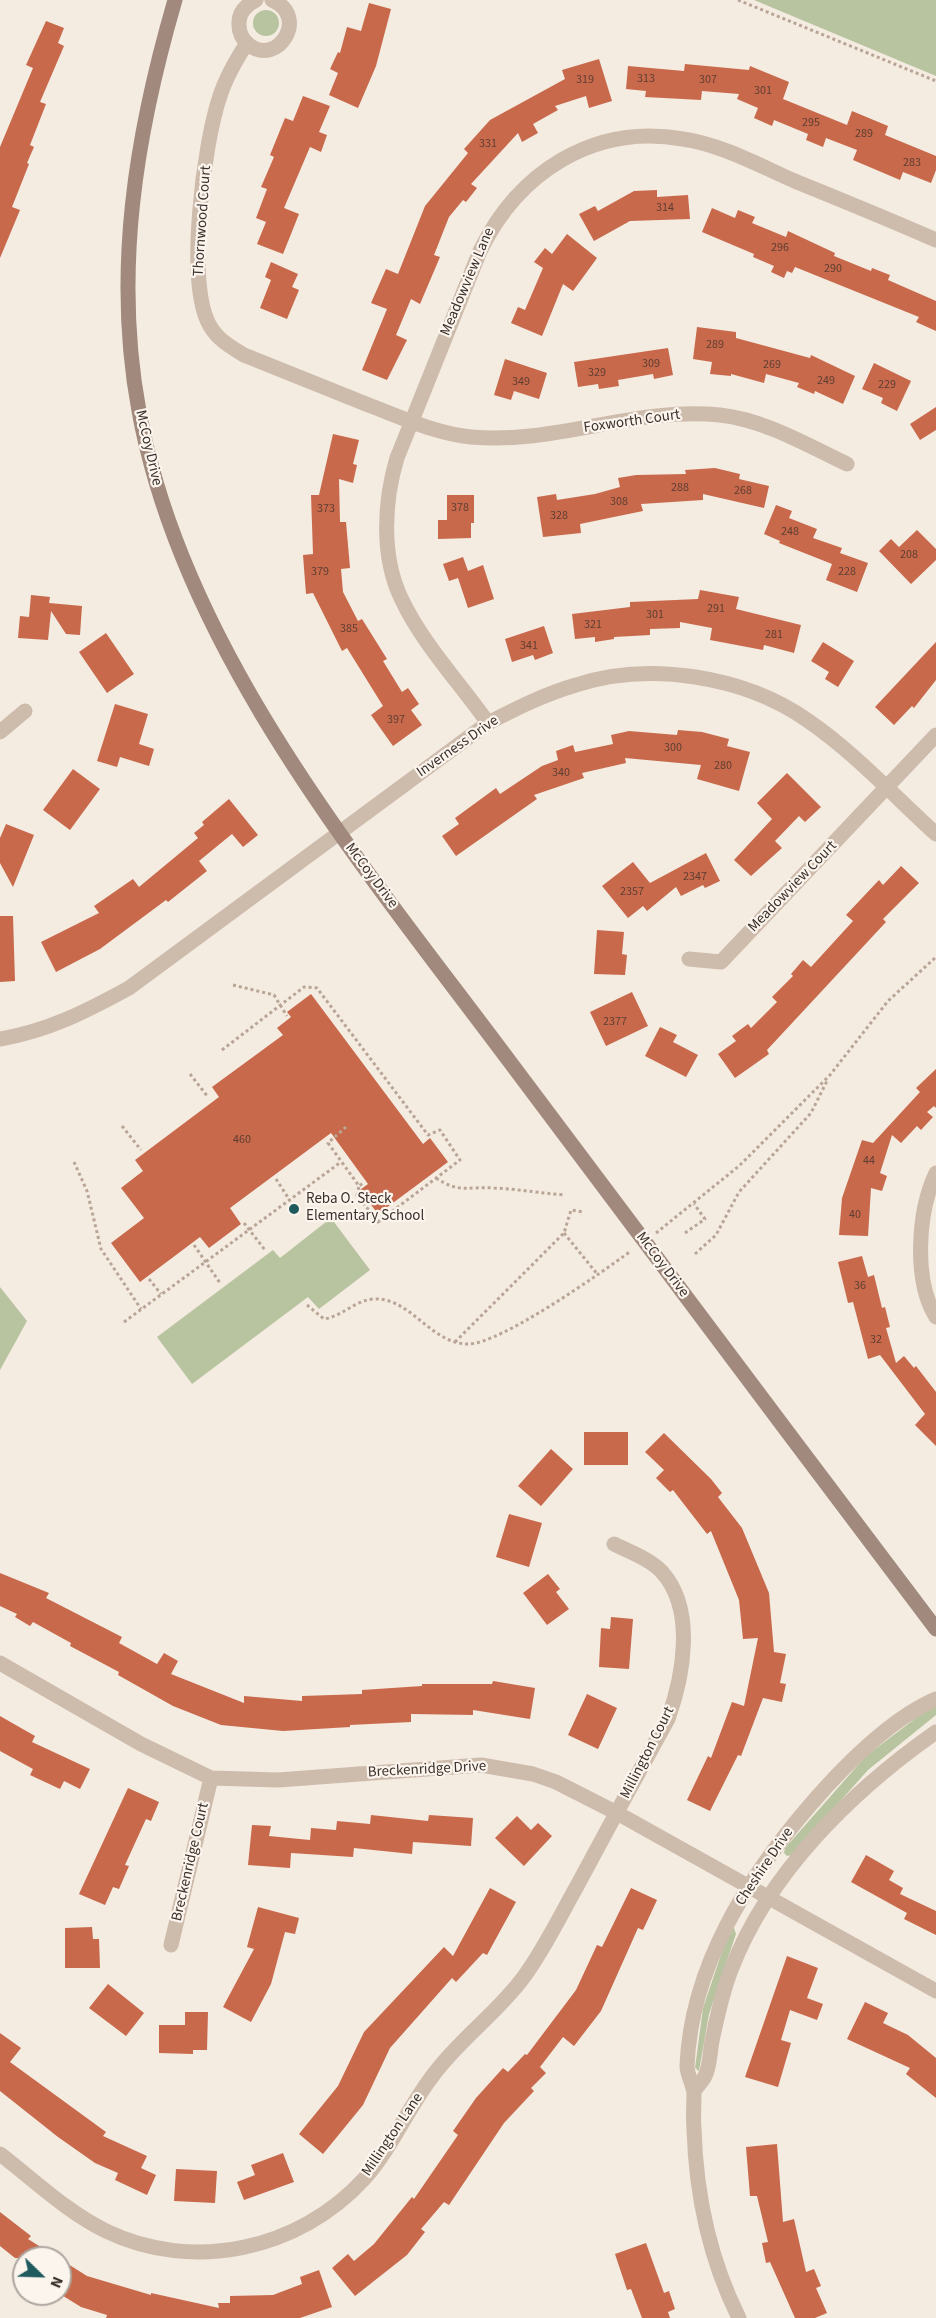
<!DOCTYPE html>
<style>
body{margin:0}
#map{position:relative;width:936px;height:2318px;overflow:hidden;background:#f4ebe1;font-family:"Source Sans 3",sans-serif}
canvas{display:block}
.north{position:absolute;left:12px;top:2246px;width:60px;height:60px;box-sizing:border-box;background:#fbf5ee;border:2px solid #aea6a0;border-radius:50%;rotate:113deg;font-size:16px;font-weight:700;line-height:24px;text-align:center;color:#3b302b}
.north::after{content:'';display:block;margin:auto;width:21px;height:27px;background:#1f5a5e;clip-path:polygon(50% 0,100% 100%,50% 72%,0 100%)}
</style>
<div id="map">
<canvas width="936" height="2318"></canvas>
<div class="north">N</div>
</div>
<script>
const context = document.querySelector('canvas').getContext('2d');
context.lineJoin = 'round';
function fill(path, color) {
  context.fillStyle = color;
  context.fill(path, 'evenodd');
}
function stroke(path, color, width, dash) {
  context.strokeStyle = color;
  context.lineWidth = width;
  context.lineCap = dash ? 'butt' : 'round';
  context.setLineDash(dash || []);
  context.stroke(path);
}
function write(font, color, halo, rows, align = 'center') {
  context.font = font + ' "Source Sans 3",sans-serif';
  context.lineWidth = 4.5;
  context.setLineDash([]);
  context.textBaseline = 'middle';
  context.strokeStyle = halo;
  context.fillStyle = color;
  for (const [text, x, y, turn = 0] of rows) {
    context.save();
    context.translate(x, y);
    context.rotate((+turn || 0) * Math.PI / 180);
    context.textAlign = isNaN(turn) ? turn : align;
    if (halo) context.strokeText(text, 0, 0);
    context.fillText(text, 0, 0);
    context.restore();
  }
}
fill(new Path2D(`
 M754 0H936V76Z
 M253 23a13 13 0 1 1 26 0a13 13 0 1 1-26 0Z
 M331 1218 370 1270 319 1309 308 1297 192 1384 157 1337 273 1250 280 1258Z
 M0 1287 27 1321 0 1370Z
 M933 1705H936V1715L868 1770 792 1855 787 1856 784 1853 785 1848 866 1756Z
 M730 1928H734L736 1934 709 2014 699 2071 695 2068 703 2008Z`), '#b8c4a0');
fill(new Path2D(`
 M369 3 391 9 376 66 358 108 329 95 338 73 330 69 338 52 340 53 347 27 361 31Z
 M46 21 64 28 58 43 64 46 40 102 46 104 30 145 34 147 27 163 29 164 12 207 20 210 0 258V147L33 68 26 65Z
 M599 59 612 101 589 108 586 96 555 106 558 110 533 124 538 133 522 142 518 133 471 184 477 188 466 202 463 200 449 217 434 255 440 257 420 304 411 299 396 335 407 340 387 380 362 370 387 309 371 303 386 269 398 274 425 206 468 153 464 149 490 120 565 79 562 70Z
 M685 64 749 70 750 66 789 82 783 99 847 125 852 111 888 126 885 135 936 156V170L931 183 903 172 900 180 853 160 857 150 826 138 823 147 806 140 808 134 774 120 772 126 754 118 758 108 737 99 739 94 702 91 701 100 664 98 645 97 646 91 626 89 628 66 684 71Z
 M303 96 330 106 319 132 327 135 321 152 310 147 284 208 299 214 283 254 257 244 266 222 256 218 267 189 261 187 274 157 270 155 285 118 293 121Z
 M657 190V197L688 195 690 219 630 221 594 241 579 214 595 206 598 211 634 191Z
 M712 208 735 218 738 210 755 217 752 223 786 237 788 231 835 253 834 256 871 271 872 268 890 275 888 280 936 301V331L916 322 919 317 795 267 792 273 787 271 784 278 771 272 774 266 753 257 754 254 702 232Z
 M567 234 597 258 573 291 563 284 542 336 511 323 518 307 525 310 543 268 534 262 545 248 552 254Z
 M271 262 298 274 292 287 299 290 287 319 260 308 271 280 265 277Z
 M697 327 736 332V338L810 358 811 355 855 376 843 404 815 391 814 394 797 387 799 383 766 374 764 383 731 374V376L710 374 712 362 693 359Z
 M668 348 673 375 654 379 653 374 618 380 619 386 599 389 598 384 578 387 574 362Z
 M505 359 547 373 539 399 514 391 511 400 494 395Z
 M874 363 911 381 897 411 881 403 883 398 862 389Z
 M936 407V430L920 440 910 424Z
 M333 434 359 440 353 464 357 465 353 483 339 479 340 522H346L350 568 341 569 343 592 358 621 362 619 387 659 383 661 402 692 408 688 419 704 411 710 422 725 393 746 371 715 383 706 347 648 342 651 313 593 306 594 303 555 313 554 311 495H319Z
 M715 468 740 474 739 479 769 486 764 508 703 494V500L641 504 643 511 580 524 581 533 543 537 537 497 556 494 557 500 595 494 620 487 618 478 636 475 686 474 685 470Z
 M447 495H474V523H471V538L438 539V520H447Z
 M776 505 792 511 789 518 817 529 813 538 842 548 840 553 868 563 857 592 826 580 832 564 779 543 780 541 764 534Z
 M917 530 936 549V560L911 584 879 551 891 539 899 547Z
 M463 557 468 571 483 565 494 599 468 608 458 578 449 581 443 564Z
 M700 590 739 597 736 609 801 625 794 653 764 645 763 650 710 640 712 628 680 622V628L650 629V635L614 637V639L595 642V637L575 639 572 614 630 607V602L698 599Z
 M31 595 50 597 49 603 82 606 80 635 66 634 51 611 48 640 18 638 20 616 29 617Z
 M544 626 553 653 535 660 533 655 512 662 505 639Z
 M106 633 134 674 107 693 79 652Z
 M823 642 854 661 838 687 825 679 829 672 811 661Z
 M936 642V680L914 708 912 706 894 725 875 707Z
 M115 704 148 714 139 744 154 749 149 766 120 757 117 767 97 761Z
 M678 730 702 732 729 739 727 746 750 752 739 791 697 779 701 765 625 758 626 763 582 773 584 778 534 795 537 799 456 856 442 836 459 824 455 818 496 788 500 794 542 766 558 760 556 751 573 745 575 752 613 744 611 735 629 731 677 735Z
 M73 769 100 789 70 830 43 810Z
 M787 773 821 807 805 822 799 816 775 841 782 848 751 876 734 860 772 819 757 803Z
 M229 799 258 835 243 847 232 834 199 861 207 871 168 902 166 900 100 949 56 972 41 942 99 913 94 906 133 879 139 887 198 838 194 833 204 825 202 822Z
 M6 824 34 835 13 887 0 863V838Z
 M706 853 720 881 705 888 703 885 681 896 676 887 647 911 643 906 628 918 602 886 633 862 650 883Z
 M901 866 919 883 883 919 886 922 767 1050 769 1054 735 1078 718 1054 736 1041 732 1036 748 1024 751 1028 777 1002 772 997 793 976 791 974 803 960 811 967 853 921 846 915 879 880 883 885Z
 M0 916H13L15 981 0 982Z
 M597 930 624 932 622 954 627 955 625 975 594 974Z
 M632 992 648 1026 606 1046 590 1012Z
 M311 994 423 1144 430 1138 448 1162 378 1214 360 1190 368 1184 331 1133 230 1208 241 1224 209 1248 200 1237 140 1282 111 1243 144 1218 121 1188 143 1171 135 1160 219 1097 212 1087 283 1035 277 1028 291 1017 287 1012Z
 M660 1027 677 1035 673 1042 698 1055 686 1077 645 1056Z
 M936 1069V1108L934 1106 927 1112 933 1117 921 1130 917 1126 901 1143 892 1135 880 1173 887 1176 882 1191 871 1188 868 1236 839 1235 842 1198 862 1140 873 1143 920 1092 916 1088Z
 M862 1256 868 1277 874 1275 882 1308 885 1307 890 1327 886 1328 896 1363 904 1356 914 1368 916 1366 936 1392V1446L915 1425 925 1414 880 1355 868 1359 853 1302 848 1303 838 1262Z
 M584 1432H628V1465H584Z
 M664 1433 711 1479 722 1493 718 1497 742 1528 769 1593 774 1652 786 1654 780 1683 786 1684 782 1702 763 1698 741 1756 738 1755 710 1811 687 1800 708 1756 711 1758 732 1702 744 1706 758 1638 743 1639 739 1600 711 1531 707 1534 673 1490 670 1492 656 1478 664 1470 645 1452Z
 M551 1449 573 1469 541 1506 518 1486Z
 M509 1514 542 1523 529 1567 496 1557Z
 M0 1573 49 1593 46 1598 122 1637 119 1643 157 1664 164 1653 178 1661 171 1674 244 1703V1696L302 1701V1696L362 1694V1690L422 1686V1684H492L493 1681 535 1688 530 1719 473 1710V1715L411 1714V1722L350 1725V1727L283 1731 221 1725 173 1706 118 1675 119 1672 70 1646 71 1643 33 1622 30 1626 15 1617 17 1614 0 1606Z
 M548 1574 560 1589 556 1592 569 1609 547 1625 523 1593Z
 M611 1617 633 1619 629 1669 599 1667 601 1628 610 1629Z
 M587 1694 617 1708 598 1749 568 1735Z
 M0 1716 35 1736 32 1742 90 1769 80 1789 64 1781 60 1789 30 1775 33 1769 0 1751Z
 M128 1788 159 1802 151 1821 146 1819 125 1865 129 1866 119 1889 113 1887 105 1905 79 1894Z
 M371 1815 428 1821 429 1815 473 1818 471 1846 413 1842 412 1854 354 1848 353 1857 291 1853 290 1868 248 1865 252 1825 271 1826 269 1836 310 1840 311 1828 336 1830 337 1821 370 1824Z
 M517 1816 531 1830 538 1823 552 1836 524 1866 495 1838Z
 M866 1855 894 1871 889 1880 903 1888 900 1894 936 1911V1935L904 1919 907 1913 851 1882Z
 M490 1888 516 1902 487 1955 483 1953 456 1982 452 1978 390 2048 363 2105 323 2154 299 2134 338 2086 364 2032 444 1947 453 1956Z
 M631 1888 657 1900 643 1930 638 1928 601 2011 574 2046 563 2037 540 2067 546 2073 531 2088 534 2091 504 2123 449 2205 444 2202 421 2229 425 2232 407 2255 355 2296 332 2268 348 2254 354 2261 374 2244 412 2197 414 2199 458 2135 453 2131 476 2098 503 2068 508 2072 525 2054 527 2055 576 1990 597 1945 602 1947Z
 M258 1907 299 1918 295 1934 285 1932 271 1984 251 2022 223 2007 254 1949 247 1947Z
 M92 1927 93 1939H99L100 1968H65V1928Z
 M787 1956 818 1968 807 1998 823 2004 817 2020 790 2010 781 2040 791 2043 778 2087 745 2077Z
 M108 1984 144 2013 126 2036 89 2008Z
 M865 2002 888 2013 883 2023 908 2035 936 2058V2098L906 2074 910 2068 847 2039Z
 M185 2012H208L207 2050H193V2054L159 2053V2025H185Z
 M0 2033 21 2048 10 2062 106 2132 103 2136 147 2156 141 2168 156 2175 147 2195 115 2180 118 2173 95 2163 58 2137 0 2091Z
 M777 2144 783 2222 794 2219 806 2272 814 2269 821 2286 816 2288 827 2313 815 2318H795L770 2262 766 2263 762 2243 768 2242 757 2196H750L746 2147Z
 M283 2153 294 2182 244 2200 237 2182 255 2175 251 2165Z
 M176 2169 217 2171 215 2203 174 2201Z
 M0 2212 31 2236 28 2239 58 2258H15L0 2246Z
 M646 2243 664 2293 669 2291 675 2309 668 2312 670 2318H642L631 2289 627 2290 615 2254Z
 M60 2259 87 2276 151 2295V2293L219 2308 218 2303H230V2296L273 2295 302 2284 300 2277 319 2270 332 2307 300 2318H106L107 2315 81 2307 60 2294Z`), '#c8694b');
stroke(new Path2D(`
 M738 0 936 81
 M233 985 274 995 287 1016
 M222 1050 304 987 317 988 428 1135 440 1130 460 1160 378 1222 357 1195 359 1186
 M190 1074 208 1097
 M122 1126 141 1150
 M346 1127 328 1143 359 1186 363 1183
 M74 1162 87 1191 101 1249 141 1309
 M436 1178C460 1194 468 1186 494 1188 517 1189 540 1193 564 1195
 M276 1179 289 1199
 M244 1223 265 1250
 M564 1233 598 1275
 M656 1233 739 1166 830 1075 888 1001 936 957
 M685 1233 705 1219 694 1204
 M194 1245 220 1283
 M695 1254 716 1235 739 1192 811 1113 828 1079
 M149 1279 161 1294
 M307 1305 324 1319C343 1316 355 1300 374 1299 410 1297 431 1344 468 1344 501 1344 602 1272 631 1251
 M124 1322 341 1162
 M455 1342 564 1233 571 1210 584 1212`), '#b9a596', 3, [3, 3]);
stroke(new Path2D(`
 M256 0C246 5 238 13 239 25 239 33 243 40 249 45 278 67 310 16 272 0
 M247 43C236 60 226 77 220 96 204 142 185 284 210 326 218 340 231 347 244 355 287 372 329 389 371 406 403 418 437 434 471 437 555 445 636 406 720 415 765 420 807 445 847 464
 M488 723C459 682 422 643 401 598 381 556 384 501 397 458L480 251C518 173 593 123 683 139 723 145 760 166 797 182 844 201 890 220 936 240
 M0 732 25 711
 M689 959 721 962 936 735
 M0 1039C48 1031 87 1011 129 988L488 723C517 708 545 694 576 685 649 661 744 676 807 720 854 752 894 796 936 834
 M936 1173C918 1211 913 1280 936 1317
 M0 1663 141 1744 211 1778 278 1780 481 1765 533 1774 556 1782 617 1813 936 1991
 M171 1945 211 1778
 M694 2091C697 2086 703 2081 705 2076 710 2067 710 2051 712 2041 717 2017 722 1993 731 1970 768 1873 852 1791 936 1732
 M0 2154C34 2180 67 2212 106 2231 193 2273 299 2250 364 2179 392 2148 408 2107 434 2074 460 2039 497 2013 523 1978 544 1950 560 1916 577 1886 607 1830 637 1775 668 1719 683 1677 696 1610 662 1572 650 1559 630 1552 614 1544
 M739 2318C710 2260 696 2194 694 2129 693 2117 694 2105 694 2093 693 2084 687 2075 687 2066 691 1966 748 1877 811 1804 844 1766 890 1719 936 1699`), '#cdbbac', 15);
stroke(new Path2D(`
 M175 0C136 134 113 271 139 411 183 653 366 869 510 1062 651 1252 794 1440 936 1629`), '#a18a7d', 15);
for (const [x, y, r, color] of [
 [294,1209,6,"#1f5a5e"]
]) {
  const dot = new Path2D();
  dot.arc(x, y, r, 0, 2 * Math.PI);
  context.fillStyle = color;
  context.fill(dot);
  stroke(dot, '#fbf5ee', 2);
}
write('12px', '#5e3e33', null, [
 ["313",646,79],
 ["319",585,80],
 ["307",708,80],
 ["301",763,91],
 ["295",811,123],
 ["289",864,134],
 ["331",488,144],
 ["283",912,163],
 ["314",665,208],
 ["296",780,248],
 ["290",833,269],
 ["289",715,345],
 ["309",651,364],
 ["269",772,365],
 ["329",597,373],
 ["249",826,381],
 ["349",521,382],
 ["229",887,385],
 ["288",680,488],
 ["268",743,491],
 ["308",619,502],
 ["378",460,508],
 ["373",326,509],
 ["328",559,516],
 ["248",790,532],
 ["208",909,555],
 ["379",320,572],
 ["228",847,572],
 ["291",716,609],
 ["301",655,615],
 ["321",593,625],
 ["385",349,629],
 ["281",774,635],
 ["341",529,646],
 ["397",396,720],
 ["300",673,748],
 ["280",723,766],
 ["340",561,773],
 ["2347",695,877],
 ["2357",632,892],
 ["2377",615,1022],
 ["460",242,1140],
 ["44",869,1161],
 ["40",855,1215],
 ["36",860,1286],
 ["32",876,1340]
]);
write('15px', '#3b302b', '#fbf5ee', [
 ["Thornwood Court",203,221,-86],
 ["Meadowview Lane",468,282,-67],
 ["Foxworth Court",632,422,-8],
 ["McCoy Drive",148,448,77],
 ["Inverness Drive",458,747,-35],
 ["McCoy Drive",371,876,53],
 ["Meadowview Court",793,887,-46],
 ["McCoy Drive",662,1265,53],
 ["Millington Court",648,1753,-63],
 ["Breckenridge Drive",427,1770,-3],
 ["Breckenridge Court",191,1862,-77],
 ["Cheshire Drive",765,1867,-56],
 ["Millington Lane",393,2135,-56]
]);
write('15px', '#3b302b', '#fbf5ee', [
 ["Reba O. Steck",306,1200],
 ["Elementary School",306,1217]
], 'left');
</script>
